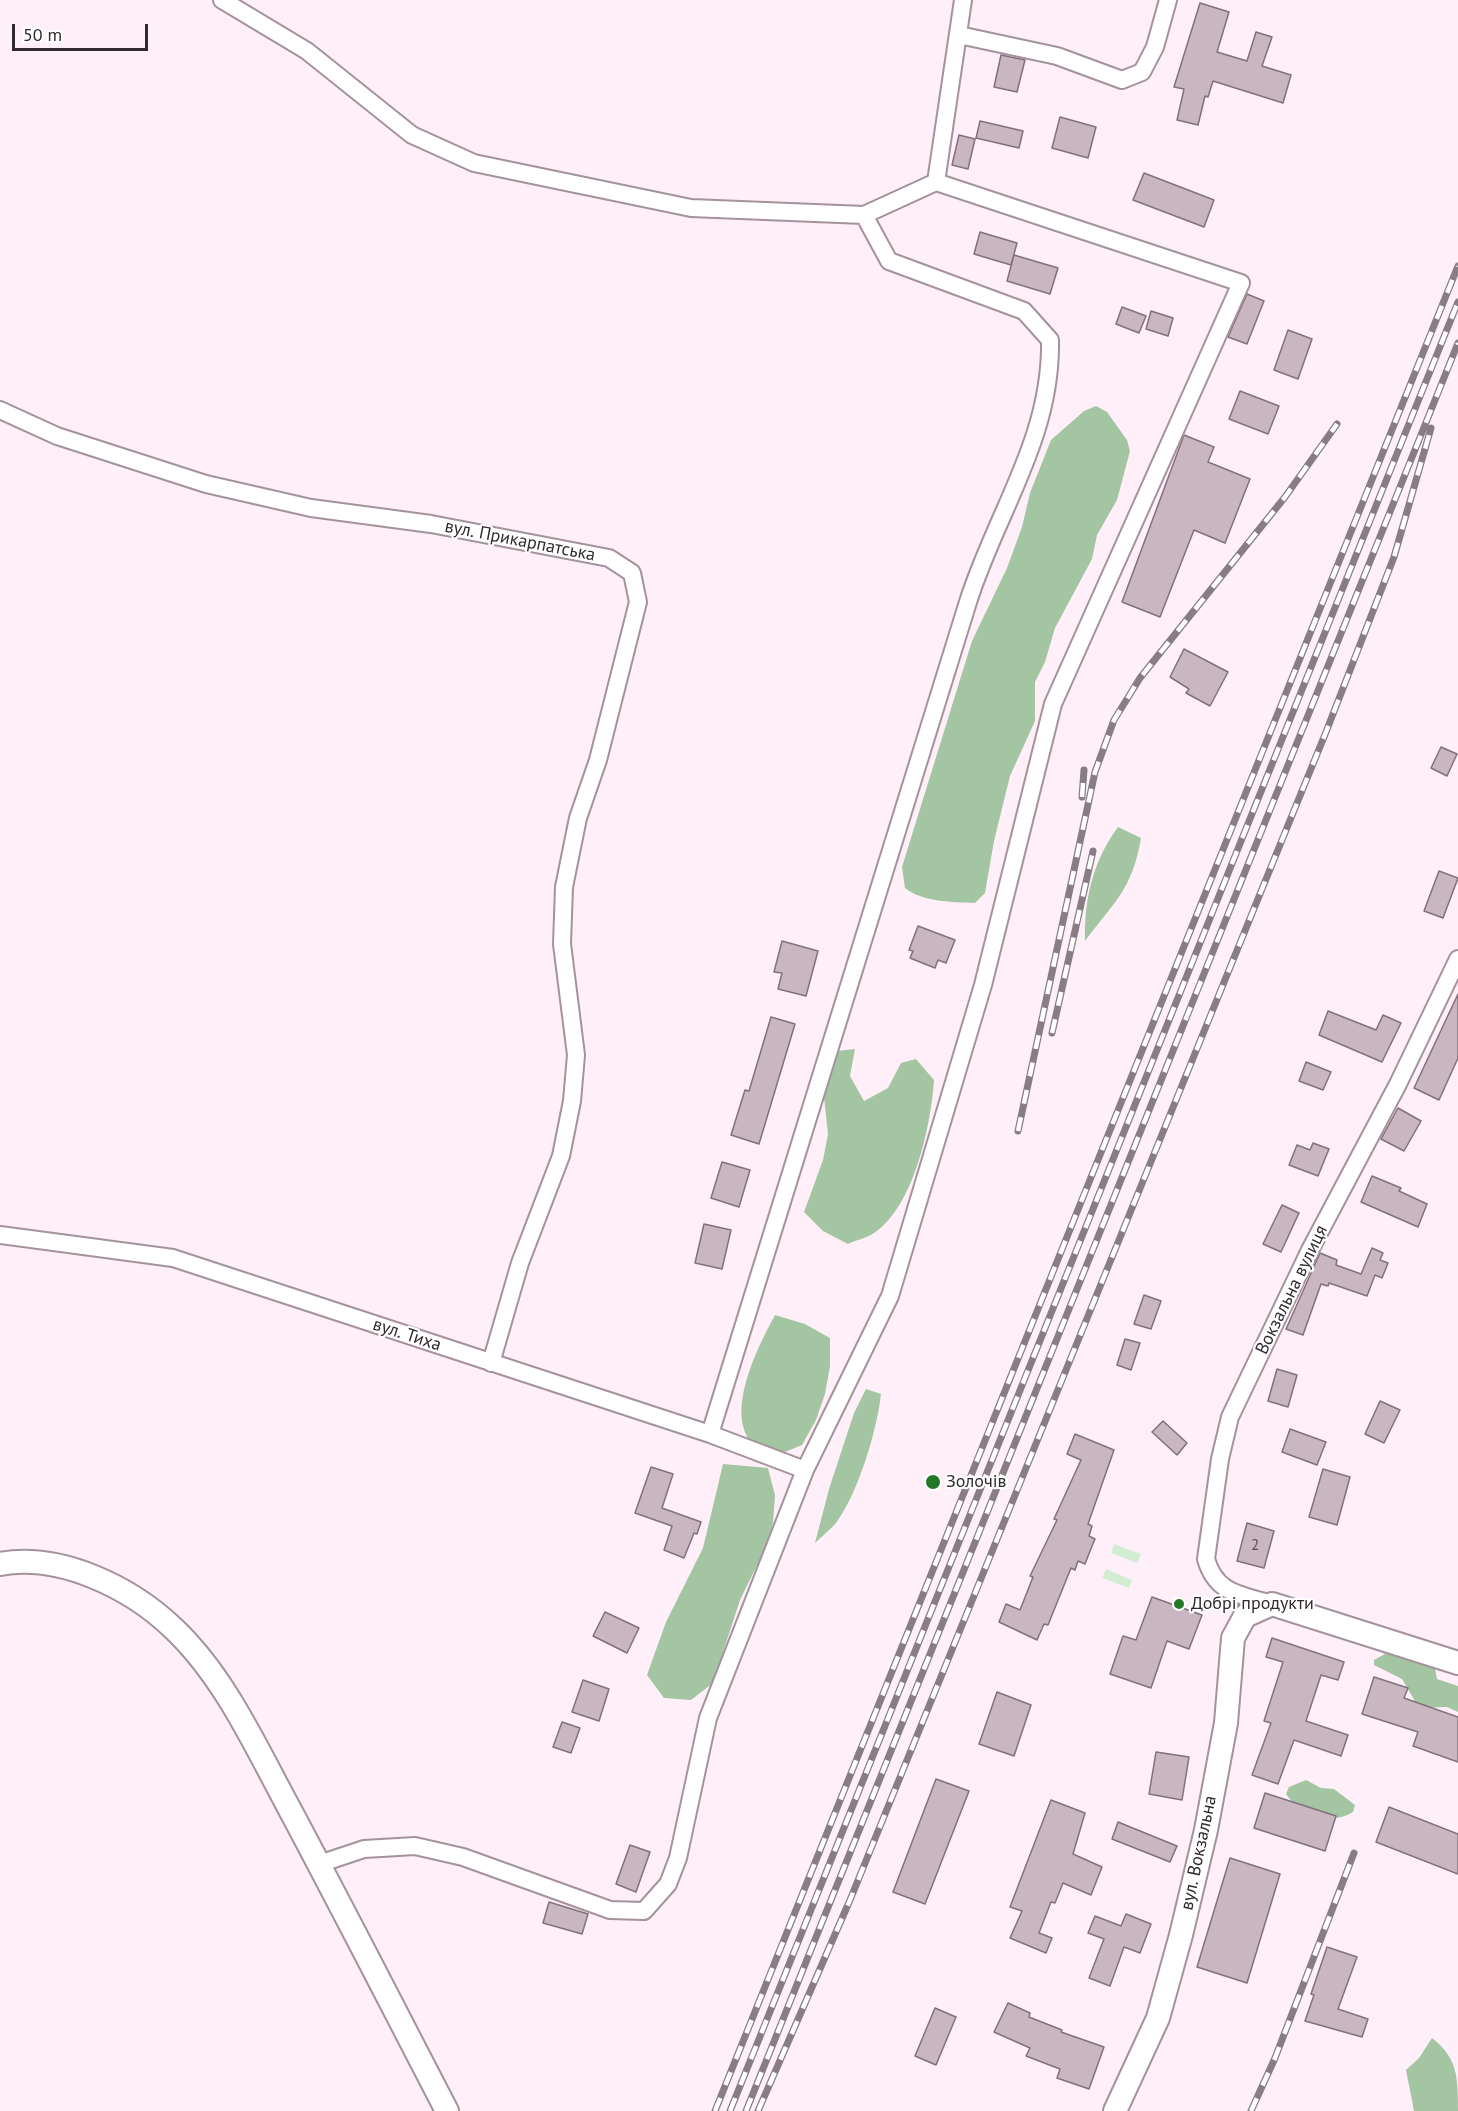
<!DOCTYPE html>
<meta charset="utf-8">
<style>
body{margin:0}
#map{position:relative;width:1458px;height:2111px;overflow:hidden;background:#ffeff9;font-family:"PT Sans",sans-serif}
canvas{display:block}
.scale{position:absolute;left:12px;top:24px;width:136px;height:27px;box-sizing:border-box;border:3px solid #312a2f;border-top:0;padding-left:8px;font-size:18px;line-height:21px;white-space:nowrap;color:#312a2f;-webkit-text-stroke:4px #fff;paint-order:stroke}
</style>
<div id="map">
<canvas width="1458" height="2111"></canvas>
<div class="scale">50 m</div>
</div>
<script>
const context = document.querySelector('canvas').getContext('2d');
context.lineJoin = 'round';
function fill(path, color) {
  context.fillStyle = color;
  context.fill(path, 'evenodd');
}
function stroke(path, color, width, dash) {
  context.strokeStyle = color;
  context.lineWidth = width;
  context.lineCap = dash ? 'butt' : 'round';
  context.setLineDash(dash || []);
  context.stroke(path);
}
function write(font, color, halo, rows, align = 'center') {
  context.font = font + ' "PT Sans",sans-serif';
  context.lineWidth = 4.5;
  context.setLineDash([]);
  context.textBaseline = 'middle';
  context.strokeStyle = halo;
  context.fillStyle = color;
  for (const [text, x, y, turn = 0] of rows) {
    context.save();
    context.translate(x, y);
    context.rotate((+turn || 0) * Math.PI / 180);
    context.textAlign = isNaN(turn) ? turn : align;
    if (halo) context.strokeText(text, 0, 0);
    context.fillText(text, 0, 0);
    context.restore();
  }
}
fill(new Path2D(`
 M1114 1544 1141 1554 1137 1563 1111 1553Z
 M1106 1569 1132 1580 1129 1588 1102 1578Z`), '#d3edd2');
fill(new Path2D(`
 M1096 406 1107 412 1127 440 1130 451 1117 500 1097 535 1092 559 1055 628 1045 662 1035 682V721L1010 776 994 841 985 893 975 903C953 902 922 902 905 888L902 867 972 641 1007 568 1022 527 1030 493 1051 440 1084 411Z
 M1118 827 1141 838C1132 890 1115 901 1085 941 1084 899 1093 861 1118 827Z
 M855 1049 850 1076 864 1101 888 1088 901 1063 916 1059 934 1080C931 1125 914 1207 874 1233 867 1238 856 1240 848 1244L823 1231 804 1212 823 1160 828 1134 822 1079 828 1052Z
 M775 1315 805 1324 830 1338V1366L825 1394 816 1420 802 1445 775 1456C768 1452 756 1448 751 1442 725 1410 759 1345 775 1315Z
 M866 1389 881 1394C877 1431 858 1493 836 1523 830 1530 822 1536 815 1543L829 1489 854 1413Z
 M723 1464 768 1468 775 1495 773 1523 765 1549 740 1600 713 1683 691 1700 664 1698 647 1675 666 1622 703 1548Z
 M1392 1650 1433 1658 1437 1679 1458 1686V1712L1447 1707 1419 1708 1402 1679 1374 1665V1660Z
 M1306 1780 1321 1788 1334 1789 1355 1805 1353 1812C1330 1826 1301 1816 1286 1794L1289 1787Z
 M1432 2038C1458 2058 1458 2078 1458 2111H1414L1406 2070 1419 2058Z`), '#a4c5a2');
const building = new Path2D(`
 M1200 3 1229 12 1217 52 1247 61 1256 32 1272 37 1262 66 1291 75 1283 103 1213 81 1208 97 1205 96 1198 125 1177 120 1184 89 1174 87Z
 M1001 55 1025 60 1017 92 994 87Z
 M1060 117 1096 127 1088 158 1052 148Z
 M980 121 1023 131 1019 148 976 138Z
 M959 135 975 139 968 169 952 165Z
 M1144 173 1214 200 1204 227 1133 200Z
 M980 232 1017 243 1011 265 974 254Z
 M1014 255 1058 268 1050 294 1007 281Z
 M1247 294 1264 301 1247 344 1228 337Z
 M1122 307 1146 316 1139 333 1116 324Z
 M1151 311 1173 318 1168 336 1146 329Z
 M1288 330 1312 339 1298 379 1274 370Z
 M1240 391 1279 406 1268 434 1229 419Z
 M1184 435 1214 447 1208 462 1250 479 1225 543 1194 530 1160 617 1122 602Z
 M1184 649 1228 672 1210 706 1186 693 1189 689 1170 677Z
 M1441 747 1457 754 1447 776 1431 768Z
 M1439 871 1458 878 1443 918 1424 911Z
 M918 926 955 940 946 963 938 960 935 968 910 958 913 951 909 950Z
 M782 941 818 951 806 996 778 989 782 973 774 972Z
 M1458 994V1058L1439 1100 1414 1088Z
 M1328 1011 1376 1030 1383 1015 1401 1023 1382 1062 1319 1035Z
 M771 1017 795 1024 759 1144 731 1135 745 1090 749 1091Z
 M1306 1062 1331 1072 1323 1090 1299 1081Z
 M1398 1108 1421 1121 1404 1151 1381 1139Z
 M1313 1143 1329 1149 1318 1176 1289 1165 1297 1145 1310 1150Z
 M722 1162 750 1170 739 1207 711 1198Z
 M1372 1176 1401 1188 1399 1191 1427 1204 1418 1227 1361 1202Z
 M1282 1205 1299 1213 1281 1252 1263 1244Z
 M704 1224 731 1230 722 1269 695 1263Z
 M1372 1248 1383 1253 1380 1260 1388 1263 1382 1278 1375 1275 1367 1296 1329 1283 1328 1286 1321 1284 1303 1335 1286 1329 1320 1253 1337 1260 1336 1265 1361 1274Z
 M1144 1295 1161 1301 1151 1329 1134 1324Z
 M1125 1339 1140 1343 1131 1370 1117 1365Z
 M1277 1369 1297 1375 1288 1407 1268 1401Z
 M1380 1401 1400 1410 1384 1443 1365 1434Z
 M1163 1421 1187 1443 1177 1455 1152 1432Z
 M1290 1429 1326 1442 1317 1465 1282 1452Z
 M1075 1434 1114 1450 1088 1524 1092 1526 1089 1536 1095 1539 1090 1551 1085 1564 1078 1561 1075 1570 1071 1568 1048 1625 1044 1624 1037 1640 999 1622 1006 1604 1020 1610 1033 1577 1030 1576 1057 1520 1054 1519 1081 1460 1067 1454Z
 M651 1467 673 1474 662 1508 701 1522 697 1534 694 1533 684 1558 664 1550 672 1526 635 1513Z
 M1323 1469 1350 1477 1337 1525 1309 1517Z
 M1247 1523 1274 1531 1264 1568 1237 1561Z
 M1152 1597 1202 1615 1189 1649 1167 1641 1151 1688 1110 1674 1123 1636 1136 1640Z
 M605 1612 639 1628 627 1653 593 1636Z
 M1272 1638 1344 1662 1338 1680 1321 1675 1306 1721 1348 1735 1341 1756 1294 1740 1278 1784 1252 1775 1271 1723 1264 1721 1283 1662 1266 1657Z
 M1374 1677 1408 1688 1404 1698 1458 1717V1762L1413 1746 1418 1732 1362 1714Z
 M583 1680 609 1689 599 1721 572 1712Z
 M997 1692 1031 1705 1014 1756 979 1744Z
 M562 1722 580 1728 571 1753 553 1747Z
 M1156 1752 1189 1757 1182 1800 1149 1794Z
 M936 1779 969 1791 925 1904 893 1892Z
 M1265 1793 1336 1816 1325 1851 1254 1828Z
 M1051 1800 1085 1813 1073 1854 1102 1867 1091 1895 1063 1883 1055 1903 1051 1902 1039 1933 1052 1938 1046 1953 1010 1938 1022 1911 1010 1907Z
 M1389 1807 1458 1834V1874L1376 1842Z
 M1118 1822 1177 1846 1170 1862 1112 1839Z
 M630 1845 650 1852 636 1892 616 1884Z
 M1230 1858 1280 1874 1247 1983 1197 1967Z
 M549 1902 588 1914 582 1934 543 1923Z
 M1126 1914 1151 1924 1140 1953 1124 1947 1110 1986 1089 1978 1104 1939 1088 1933 1095 1916 1121 1926Z
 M1327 1947 1357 1957 1338 2009 1368 2019 1362 2037 1305 2021 1314 1995 1311 1994Z
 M1008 2003 1030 2013 1029 2017 1062 2030 1061 2032 1104 2047 1089 2089 1057 2078 1060 2069 1026 2056 1030 2048 994 2032Z
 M935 2008 956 2017 936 2065 915 2056Z`);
fill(building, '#c9b6c1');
stroke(building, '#82717c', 1.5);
const street = new Path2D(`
 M222 0 307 51 412 135 474 163 691 208 864 215
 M959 35 1057 56 1122 80 1142 72 1155 47 1168 0
 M936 182 963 0
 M0 410 57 436 206 484 311 508 431 524 609 558 632 573 638 602 598 760 578 818 564 887 562 944 576 1055 572 1101 561 1156 520 1263 491 1363
 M0 1235 173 1258 710 1434 805 1470
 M1272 1604C1241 1595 1216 1594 1206 1559L1220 1459 1230 1417 1310 1250 1398 1084 1458 959
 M319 1864 364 1849 415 1846 463 1857 610 1910 644 1911 668 1884 678 1858 708 1718 805 1470 890 1296 983 985 1053 704 1241 283 936 182 864 215 889 261 1024 311 1050 340C1052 438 996 513 968 602 882 880 796 1157 710 1434`);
const secondary = new Path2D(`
 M0 1564C60 1553 130 1587 173 1628 224 1676 255 1745 288 1806 342 1907 394 2009 447 2111
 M1115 2111 1158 2018 1181 1935 1206 1830 1226 1723 1233 1638 1245 1616 1272 1604 1458 1663`);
stroke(street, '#a4929d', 20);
stroke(secondary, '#a4929d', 26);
stroke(street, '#fff', 16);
stroke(secondary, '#fff', 22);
const rail = new Path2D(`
 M1082 797 1084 770
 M1052 1033 1093 851
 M1018 1131 1095 772 1114 720 1140 678 1285 497 1337 424
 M715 2111 1458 266
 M730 2111 1458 302
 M746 2111 1458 343
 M758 2111 850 1900 1326 732 1394 557 1431 428
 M1251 2111 1275 2058 1354 1853`);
stroke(rail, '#887d84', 7);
stroke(rail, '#fff', 4.5, [14]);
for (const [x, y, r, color] of [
 [933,1482,8,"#217927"],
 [1179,1604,6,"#217927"]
]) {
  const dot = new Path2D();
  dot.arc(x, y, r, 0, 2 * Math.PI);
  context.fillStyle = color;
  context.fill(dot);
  stroke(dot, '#fff', 2);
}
write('15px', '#574d54', null, [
 ["2",1255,1546]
]);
write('18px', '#312a2f', '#fff', [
 ["вул. Прикарпатська",520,541,11],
 ["Вокзальна вулиця",1292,1290,-64],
 ["вул. Тиха",407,1335,18],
 ["вул. Вокзальна",1199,1853,-78]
]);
write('18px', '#312a2f', '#fff', [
 ["Золочів",946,1482],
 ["Добрі продукти",1191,1604]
], 'left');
</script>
